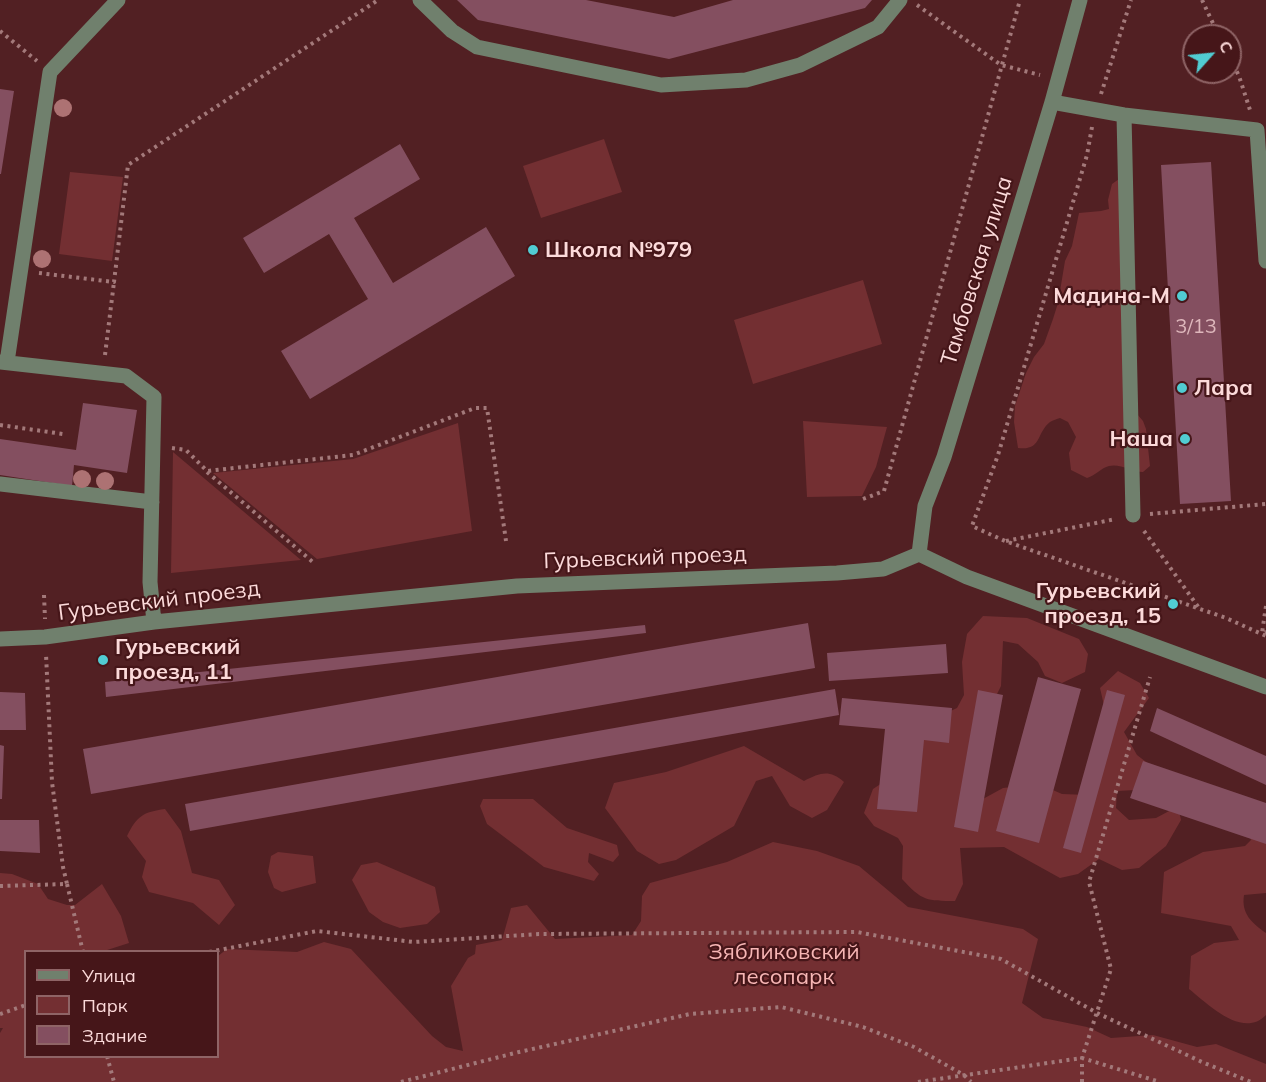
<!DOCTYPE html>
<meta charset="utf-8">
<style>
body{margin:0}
#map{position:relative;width:1266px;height:1082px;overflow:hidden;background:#522023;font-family:Mulish,sans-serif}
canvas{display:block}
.legend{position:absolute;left:24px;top:950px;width:195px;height:108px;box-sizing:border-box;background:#461619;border:2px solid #8f6466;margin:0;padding:8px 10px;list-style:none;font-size:18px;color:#fcdada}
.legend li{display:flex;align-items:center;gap:12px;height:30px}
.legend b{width:30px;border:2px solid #8f6466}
.north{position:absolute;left:1182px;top:24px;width:60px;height:60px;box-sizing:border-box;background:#461619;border:2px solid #8f6466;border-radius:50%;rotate:63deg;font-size:16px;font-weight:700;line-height:24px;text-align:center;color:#fcdada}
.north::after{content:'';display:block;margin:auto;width:21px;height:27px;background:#51ccd2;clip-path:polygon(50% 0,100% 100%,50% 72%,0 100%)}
</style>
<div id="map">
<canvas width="1266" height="1082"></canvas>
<ul class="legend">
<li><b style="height:8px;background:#70806d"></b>Улица</li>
<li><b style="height:16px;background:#732f32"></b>Парк</li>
<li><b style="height:16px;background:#844f60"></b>Здание</li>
</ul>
<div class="north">С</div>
</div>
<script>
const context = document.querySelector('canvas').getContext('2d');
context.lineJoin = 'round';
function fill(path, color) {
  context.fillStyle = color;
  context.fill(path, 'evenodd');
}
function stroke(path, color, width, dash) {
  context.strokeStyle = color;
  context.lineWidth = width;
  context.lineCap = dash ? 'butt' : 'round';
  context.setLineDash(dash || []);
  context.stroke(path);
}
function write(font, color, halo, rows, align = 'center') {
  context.font = font + ' Mulish,sans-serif';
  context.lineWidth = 4.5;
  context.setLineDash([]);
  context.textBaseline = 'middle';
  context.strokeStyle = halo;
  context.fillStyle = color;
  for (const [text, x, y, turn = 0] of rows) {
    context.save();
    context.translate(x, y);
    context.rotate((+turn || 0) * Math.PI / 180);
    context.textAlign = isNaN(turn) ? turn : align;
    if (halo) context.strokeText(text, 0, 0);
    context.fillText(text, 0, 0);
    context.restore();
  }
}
fill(new Path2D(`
 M604 139 622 192 541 218 523 166Z
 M70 172 123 177 112 261 59 254Z
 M1119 179 1137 414 1143 421 1146 429 1150 466 1143 472C1132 472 1120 463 1109 466 1101 468 1096 475 1087 478L1071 470 1069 453 1076 437 1068 422 1060 418C1057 419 1053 420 1050 422 1036 433 1042 451 1018 448L1014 422 1015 406 1026 373 1034 357 1044 344 1053 319 1058 303 1065 261 1072 246 1079 213 1101 211 1109 209 1108 200 1112 184Z
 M863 280 882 344 753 384 734 320Z
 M803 421 887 427 876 467 862 496 807 497Z
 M458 423 472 531 317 559 213 473 353 459Z
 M173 452 301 560 171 573Z
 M983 616 1027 618 1079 639 1088 654 1085 672 1062 683 1045 676 1038 662 1018 644 1003 641 1001 686 981 726 971 780 960 793 972 805 1003 788 1039 784 1062 794 1088 795 1111 736 1100 688 1118 671 1140 683 1149 698 1124 732 1137 755 1159 772 1135 790 1117 791 1116 808 1129 820 1156 818 1171 810 1179 811 1181 820 1166 846 1139 868 1122 870 1099 859 1078 874 1060 878 1004 847 960 848 963 884 955 901C927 901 922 901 902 879L903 846 898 838 874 826 864 813 873 789 900 771 942 715 957 708 964 695 962 662 967 634Z
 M744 746 804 781C820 773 829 769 844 782L827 810 812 818 790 806 772 776 756 781 734 826 676 860 659 864 637 851 605 808 614 783 666 772Z
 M483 799H533L567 828 617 845 619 855 613 862 589 853 588 862 599 874 594 881 544 867 487 824 480 806Z
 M165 809 181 831 192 873 219 880 235 905 219 925 193 903 149 892 142 877 146 861 127 836C137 816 143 812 165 809Z
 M1266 819V893L1244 895C1241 914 1252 923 1266 933V1015C1243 1039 1209 1005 1189 989L1191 956 1214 943 1239 940 1231 926 1161 913 1164 872 1203 852 1245 846 1251 840 1245 825Z
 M773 842 817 851 859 866 908 907 1023 929 1038 939 1022 1003 1043 1018 1087 1027 1111 1038 1153 1035 1197 1047 1216 1044 1266 1064V1082H0V1033L3 1028H0V873L12 874 38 884 48 899 67 905H75L102 884 121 916 129 943 104 951 26 952V1056H218V956L227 949 297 952 324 942 351 949 432 1036 446 1047 463 1051 451 986 468 958 475 954 476 945 502 940 511 908 527 905 555 939 632 935 641 921 642 896 650 883 727 862Z
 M278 852 313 856 316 883 282 892 274 888 268 872 271 856Z
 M377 862 435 887 440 912 427 924 400 928 383 922 369 912 352 880 361 865Z`), '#732f32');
fill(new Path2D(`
 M457 0H586L674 17 733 0H872L865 8 669 59 478 20Z
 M0 89 14 91 1 174H0Z
 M400 144 420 179 354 218 393 283 486 227 515 276 310 399 281 351 368 299 329 234 264 273 243 238Z
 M1211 162 1231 501 1180 504 1161 165Z
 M83 403 137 410 127 473 74 465 72 486 0 475V439L76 450Z
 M808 623 815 668 91 794 83 749Z
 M645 625 646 633 106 697 105 682Z
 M946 644 948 673 829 681 827 653Z
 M1038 677 1081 689 1039 843 996 831Z
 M835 689 839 715 190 831 185 804Z
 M978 690 1003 695 978 832 954 827Z
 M1107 690 1125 695 1081 853 1063 848Z
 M0 692 25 693 26 730H0Z
 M842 698 952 708 949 743 924 740 917 812 877 809 885 729 839 725Z
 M1157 708 1266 756V785L1150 731Z
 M0 745 4 746 2 799H0Z
 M1143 761 1266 803V844L1130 798Z
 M0 820H39L40 853 0 851Z`), '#844f60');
stroke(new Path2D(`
 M1202 0 1219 36
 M917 5 1001 65 1040 75
 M0 31 37 61
 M1230 58 1239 76 1250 110
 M1101 94 1131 0
 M1092 127 1087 155 998 455 972 526 1005 541 1226 618 1266 636
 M39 273 114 282 128 165 378 0
 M105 355 114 282
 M0 425 63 434
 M172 448 186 450 207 471 353 455 475 408H487L506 541
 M207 472 314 563
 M863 499 884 491 1020 0
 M1150 514 1266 504
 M1144 531 1199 608
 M1006 541 1116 519
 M44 595 45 619
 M1266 606 1262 633 1266 632
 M67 884 83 952
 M0 886 67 884 63 867 52 782 46 654
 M209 952 317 931 414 942 539 934 857 932 1001 959 1097 1013 1202 1062 1251 1082
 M0 1014 26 1005
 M107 1056 114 1082
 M401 1082 519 1052 690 1014 781 1007 863 1027 914 1047 964 1075 971 1082
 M918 1082 1082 1058 1160 1082
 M1082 1082V1058L1111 969 1089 882 1150 677`), '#a3797a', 4, [3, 4.5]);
stroke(new Path2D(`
 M420 0 452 31 477 47 661 85 746 80 800 65 878 27 900 0
 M1052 102 1124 115 1257 130 1266 261
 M1124 115 1133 515
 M0 362 126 376 154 397 150 582 154 622
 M7 362 50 72 118 0
 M0 484 152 502
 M919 554 925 506 944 457 1052 102 1080 0
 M0 639 45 637 154 622 517 586 837 573 883 569 919 554 967 577 1266 687`), '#70806d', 15);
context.fillStyle = '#ad7273';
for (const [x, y] of [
 [63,108],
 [42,259],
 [82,479],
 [105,481]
]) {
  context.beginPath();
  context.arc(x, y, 9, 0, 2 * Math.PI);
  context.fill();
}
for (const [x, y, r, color] of [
 [533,250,6,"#51ccd2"],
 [1182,296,6,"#51ccd2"],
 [1182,388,6,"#51ccd2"],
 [1185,439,6,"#51ccd2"],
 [1173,604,6,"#51ccd2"],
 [103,660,6,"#51ccd2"]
]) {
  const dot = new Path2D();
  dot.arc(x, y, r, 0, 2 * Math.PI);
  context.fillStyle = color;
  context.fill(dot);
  stroke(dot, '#461619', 2);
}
write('20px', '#deb7bc', null, [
 ["3/13",1196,327]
]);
write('bold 22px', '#fcdada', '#461619', [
 ["Школа №979",545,250],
 ["Мадина-М",1170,296,"right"],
 ["Лара",1194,388],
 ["Наша",1173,439,"right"],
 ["Гурьевский",1161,591,"right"],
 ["проезд, 15",1161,616,"right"],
 ["Гурьевский",115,647],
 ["проезд, 11",115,672]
], 'left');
write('22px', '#fcdada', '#461619', [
 ["Тамбовская улица",977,271,-73],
 ["Гурьевский проезд",645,558,-2],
 ["Гурьевский проезд",159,601,-7]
]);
write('22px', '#f7b6b5', '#461619', [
 ["Зябликовский",784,952],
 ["лесопарк",784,977]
]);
</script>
